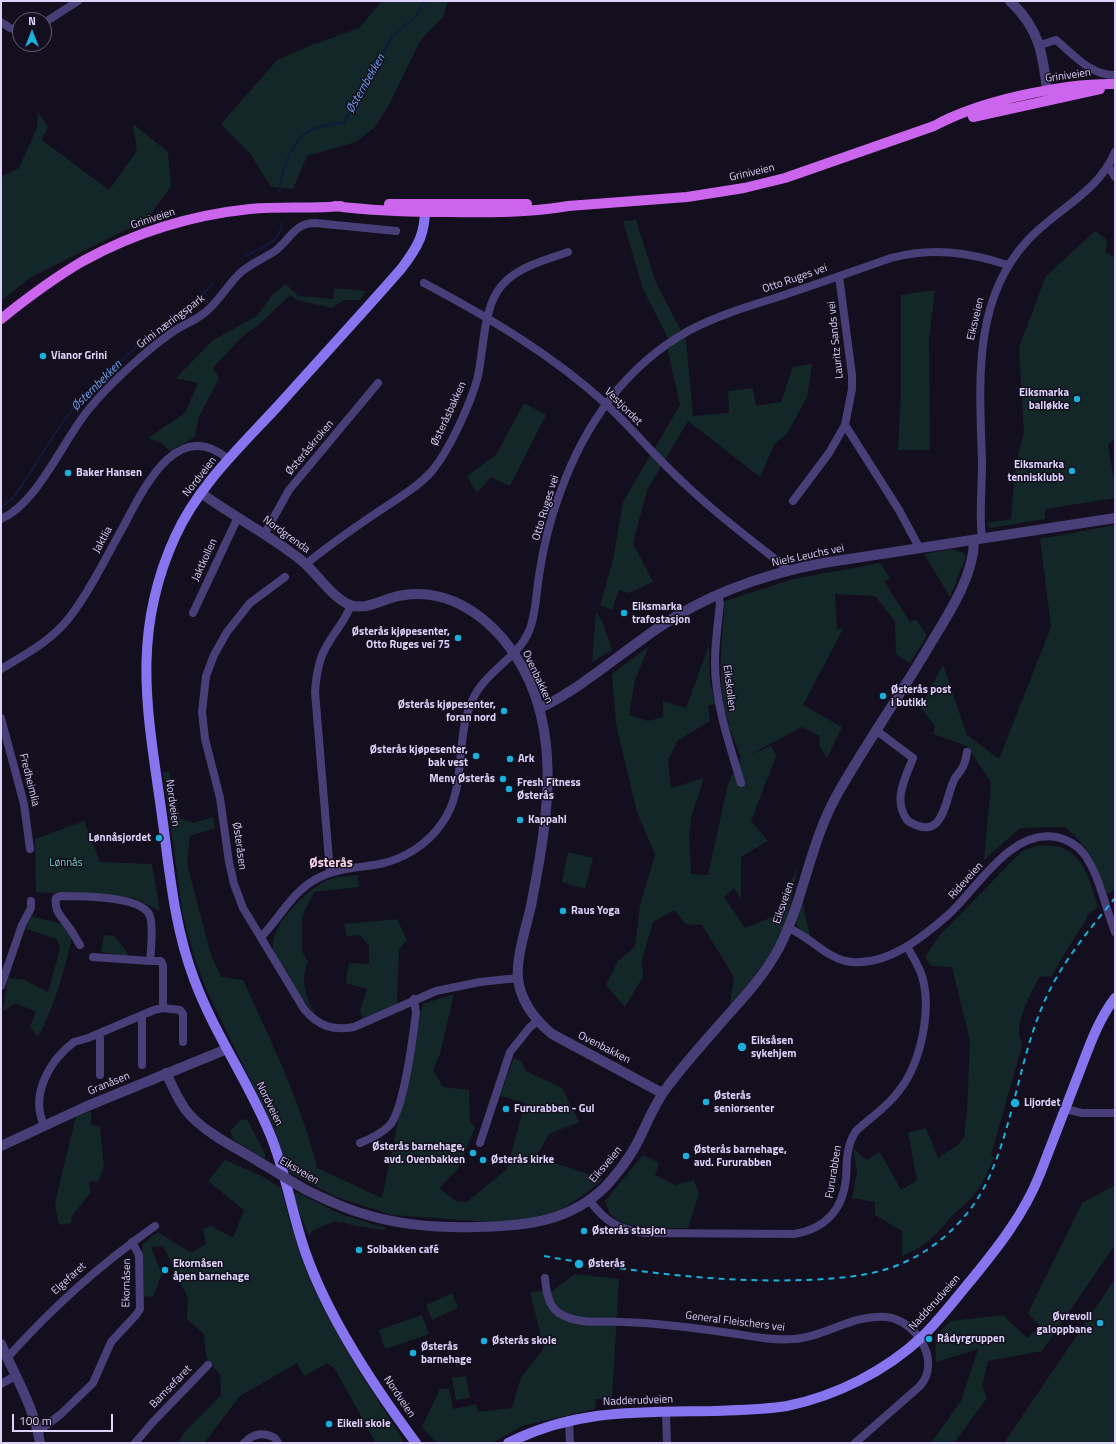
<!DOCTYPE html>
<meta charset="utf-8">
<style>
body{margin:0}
#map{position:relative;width:1116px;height:1444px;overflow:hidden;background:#140f1e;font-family:"Titillium Web",sans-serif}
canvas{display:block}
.frame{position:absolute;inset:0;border:2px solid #dcd2fa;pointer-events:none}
.north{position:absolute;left:12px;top:12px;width:40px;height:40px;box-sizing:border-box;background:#140f1e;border:1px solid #645d76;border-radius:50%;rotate:0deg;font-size:11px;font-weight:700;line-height:16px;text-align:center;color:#dcd2fa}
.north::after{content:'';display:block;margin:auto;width:14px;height:18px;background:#1ab0dd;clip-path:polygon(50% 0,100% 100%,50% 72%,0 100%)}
.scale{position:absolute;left:12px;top:1414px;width:101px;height:18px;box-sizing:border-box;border:2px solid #dcd2fa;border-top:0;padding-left:5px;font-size:12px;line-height:14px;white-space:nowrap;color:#dcd2fa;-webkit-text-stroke:3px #140f1e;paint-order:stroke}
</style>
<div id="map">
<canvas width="1116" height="1444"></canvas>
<div class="frame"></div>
<div class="north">N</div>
<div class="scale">100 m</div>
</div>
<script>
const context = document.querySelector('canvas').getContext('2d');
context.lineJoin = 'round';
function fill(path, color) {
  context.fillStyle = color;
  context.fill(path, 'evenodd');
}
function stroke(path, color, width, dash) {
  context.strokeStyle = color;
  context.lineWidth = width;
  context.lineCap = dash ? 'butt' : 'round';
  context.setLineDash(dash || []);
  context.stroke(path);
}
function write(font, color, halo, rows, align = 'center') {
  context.font = font + ' "Titillium Web",sans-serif';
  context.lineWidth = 3;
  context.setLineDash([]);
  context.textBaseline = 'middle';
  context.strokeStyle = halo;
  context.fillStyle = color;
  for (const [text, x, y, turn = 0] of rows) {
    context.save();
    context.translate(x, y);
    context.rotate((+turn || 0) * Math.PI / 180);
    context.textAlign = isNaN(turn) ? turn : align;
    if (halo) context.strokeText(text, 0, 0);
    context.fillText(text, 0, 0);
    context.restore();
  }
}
fill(new Path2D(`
 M382 1H448L443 17 420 41 389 105 375 127 356 142 307 156 293 189 271 187 249 152 221 124 277 60 312 45 359 28Z
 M38 112 48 127 42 140 109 190 137 151 133 124 168 152 171 187 146 220 31 277 1 301V177L19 168 37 128Z
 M636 220 656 283 686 340 693 416 729 413 728 391 753 388 756 406 781 402 793 367 812 364 807 397 787 434 775 443 760 477 688 421 647 490 633 543 653 582 629 593 619 590 612 610 600 605 613 560 623 502 680 405 668 352V338L643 289 623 221Z
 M1095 231 1107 240 1106 252 1115 258V439L1108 444 1115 486V498L1045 509V519L990 528 987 523 1011 519C1013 491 1015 461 1024 433L1019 347 1046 276Z
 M286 284 298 296 333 299 335 288 366 291 360 300H344L332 308 297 300 290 295 263 321 241 338 213 368 219 378 198 419 195 437 170 451 162 443 148 438 185 413 198 383 176 378 213 340 257 316 273 294Z
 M935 290 929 339 930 450H898L901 394V295Z
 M524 403 546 415 510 486 491 477 477 493 467 476 496 455Z
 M1115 525V887L1112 892 1108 894 1104 890C1093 857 1091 851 1065 827L1020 828 984 860 991 782 967 746 933 734 935 726 920 707 943 665 967 735 999 759 1051 627 1040 539Z
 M951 549 964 553 966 557 950 597 924 554Z
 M880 563 890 578 884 581 910 622 916 619 927 636 910 663 896 654 895 621 875 596 835 594 837 629H843L803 705 842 727 827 758 819 745 820 736 802 727 749 755 771 746 776 756 751 821 768 841 741 857V899L734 888 724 897 745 928 775 916 798 866C794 883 792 901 787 918 776 952 752 979 730 1006L734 977 702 925 686 924 674 910 653 922 642 960 643 977 625 1007 606 985 618 961 635 947 640 905 655 855 637 812 616 724 612 674 649 646 635 680 629 715 648 721 663 717V701L686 708 709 645 710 680 715 704 708 706 710 721 677 741 668 761 671 788 704 778 692 814 689 833 691 874 708 875 728 784 741 758C736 744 729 729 726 715 717 676 722 639 725 601L793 579Z
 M596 612 602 621 612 650 592 662Z
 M163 772H169L180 818 193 823 213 817 215 828 190 836 187 864 211 955 221 977 243 980C271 1041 301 1102 317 1168L382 1198 423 1004 454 994 440 1054 433 1070 443 1087 469 1090 470 1121 475 1128 458 1169 439 1188 456 1201 467 1202 507 1169 525 1103 500 1096 514 1058 521 1061 526 1071 562 1088 579 1122 549 1134 536 1157 603 1179 581 1197 560 1210 526 1220 490 1222 392 1215 336 1197 288 1172 275 1131 206 989 195 959 183 916Z
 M84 821 100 862 152 864 160 911 134 898 36 892 35 839Z
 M1040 845C1047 846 1059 845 1065 849 1087 860 1091 886 1098 908L1088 914 1086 920 1063 956 1052 976 1039 977C1031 994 1020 1012 1019 1031 1019 1037 1022 1041 1022 1046L991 1155 994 1157C989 1170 983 1183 974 1195 967 1203 959 1209 952 1216 937 1234 924 1248 902 1256V1231L875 1215V1202L852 1198 857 1172 853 1148 866 1160 880 1152 901 1190 917 1180 908 1133 926 1128 938 1158 958 1145 964 1137 967 1112 970 1041 952 967 931 966 925 957 940 935 1014 859 1024 850Z
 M568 852 593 858 585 889 562 882Z
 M358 875 359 887 314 892 302 917V952L308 962C299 980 307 999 316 1016 307 1006 273 957 273 946 272 923 310 886 330 879 338 876 350 876 358 875Z
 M803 896 804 911 811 938 797 926 796 916Z
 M30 916 63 924 72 937C64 972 55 1005 38 1037L30 1026 36 1012 16 1003 3 1011 8 978 25 980 48 992 60 949 57 939 26 929Z
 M397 919 407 940 399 949 397 1004 363 1019 360 1011 367 989 346 983 349 963 369 964V946L360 935 347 936 344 924Z
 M104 935 114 936 127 952 128 957 101 952Z
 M85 1111 91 1112V1124L100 1127 104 1167 98 1182 92 1181 88 1183 91 1192 72 1216 71 1223 62 1225 58 1222 55 1203 76 1116Z
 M247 1119 265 1154V1159L234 1140 230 1131 240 1120Z
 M643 1155 659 1163 655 1175 675 1185 694 1180 699 1193 688 1228C667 1228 627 1231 611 1215 608 1212 607 1205 605 1201Z
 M225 1160 260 1175 281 1188C291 1226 303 1268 321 1303 345 1352 376 1397 405 1443H376L335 1369 327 1363 304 1376 297 1363 240 1396 204 1443H178L183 1434 221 1395 220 1375 206 1357 204 1334 187 1319 188 1298 163 1246 151 1247 162 1274 153 1297 144 1296 142 1245 158 1232 191 1253 206 1244 203 1229 211 1226 233 1238 244 1210 208 1181Z
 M1115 1185V1245L1042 1351 988 1361 982 1386 987 1398 954 1443H931L961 1401 978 1349 936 1362 935 1336 951 1321 1003 1315 1027 1338 1040 1326 1028 1313 1082 1203Z
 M296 1192 341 1214 386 1228 384 1230 351 1225 343 1222 339 1223 335 1221 312 1231 311 1235 309 1236 293 1197Z
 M575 1274 619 1279 612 1399H596L595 1409 522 1426 492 1443H437L422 1427 440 1389 449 1388 453 1409 476 1404 478 1412 512 1408 521 1377 544 1348 530 1292 552 1291Z
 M1115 1279V1443H1004Z
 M452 1293 458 1308 432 1320 426 1305Z
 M422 1315 429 1334 385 1349 379 1330Z
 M466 1376 470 1398 456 1400 452 1378Z`), '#132628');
stroke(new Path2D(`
 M280 192C281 174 290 144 306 133 317 126 331 124 344 123L393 36 416 16 424 1
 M246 256C262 247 280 243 282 223
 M1 508 13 498C32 471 49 441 69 414 90 387 118 364 143 341 166 320 194 307 213 283`), '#101b3c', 2);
stroke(new Path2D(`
 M1 22 10 28 20 30
 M44 23 78 1
 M1040 45 1056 40C1073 54 1091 76 1115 75
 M1109 167 1115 177
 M839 276 852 375V389L845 425 899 510 920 549
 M424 283C488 317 551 354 605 403 633 429 657 459 686 485 718 516 754 542 789 570
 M793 501 829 453 845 425
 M1 519C38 503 63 440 89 409 109 384 148 349 174 331 183 325 194 321 203 314 218 303 226 287 239 274 249 264 263 259 275 251 290 240 294 223 315 223L396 231
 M265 533 289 490 378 383
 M982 539C979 514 982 488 982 463 980 387 971 302 1027 241 1055 210 1098 193 1115 152
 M306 564C329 545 354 528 379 511 397 499 418 487 432 471 450 449 471 403 478 376 484 348 483 305 503 284 520 266 546 260 568 252
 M285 577 250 603 227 632 214 655 206 676 202 712 205 739 220 798 229 862 234 884 243 908 304 1009C318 1026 333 1031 354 1027L436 991 480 982 518 978
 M718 595 720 603C718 623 715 643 715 662 715 704 729 743 741 783
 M193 613 238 517
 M1 669C26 654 51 641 69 618 90 591 105 559 122 529 142 492 176 415 228 459
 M1 718 24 804 30 849
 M877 731 913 758C905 779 892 801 908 821 944 843 944 802 954 780 956 776 959 773 961 770 965 765 966 758 967 752
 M330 872 315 692C316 678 318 662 325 649 333 633 345 622 351 605
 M788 928C810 936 827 960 852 962 888 965 922 938 948 915 977 889 1010 829 1056 837 1067 839 1077 845 1084 854 1100 876 1105 907 1115 932
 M261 937C280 918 291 893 316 879 336 868 358 868 380 864 404 859 428 844 442 823 468 787 454 740 472 701 484 672 519 657 529 631 536 615 536 594 539 576 543 548 550 519 560 493 584 425 626 365 690 330 718 315 750 306 781 296 817 284 854 271 891 258 933 247 967 252 1008 265
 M80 945C76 939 73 932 68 926 61 916 54 911 56 898L60 896C80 896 139 896 149 914 154 923 151 950 150 961H161L163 966V1008
 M93 957 150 961
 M1 986 22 925 31 908V901
 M98 1034 100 1038V1075
 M142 1065V1015
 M1065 1109 1082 1113H1115
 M44 1125C30 1095 49 1061 74 1042L88 1038 154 1010 163 1008 180 1010 183 1014V1042
 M360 1143C370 1139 382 1133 389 1126 404 1111 413 1036 416 1013L414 999
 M480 1143 510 1052 530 1027 538 1021
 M589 1200C606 1222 617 1229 645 1233L794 1234C825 1229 843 1210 846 1178 847 1161 846 1146 856 1131 870 1118 887 1107 898 1092 921 1064 932 1010 922 976 919 966 912 956 907 946
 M545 1278C546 1290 548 1306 559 1313 576 1325 605 1321 624 1322 659 1323 695 1328 730 1333 750 1336 772 1341 793 1339 825 1337 853 1314 886 1317 916 1320 942 1361 920 1386L855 1443
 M7 1358C54 1306 97 1267 155 1226
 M1 1384 15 1376
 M666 1412 667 1443
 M569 1420 570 1443
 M39 1431 61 1414 93 1383 111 1342 136 1315 140 1309 139 1255 132 1242
 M135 1443 152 1423 208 1365
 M244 1443C254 1433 263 1432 275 1438L278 1443`), '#493f78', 8);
stroke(new Path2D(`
 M1010 1C1042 31 1043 58 1048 98
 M201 493C234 517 270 535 301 560 316 572 332 598 350 605 364 610 378 602 391 598 436 585 475 606 504 640 567 716 548 817 531 906 526 928 516 957 518 979 521 1001 535 1020 552 1034L662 1093
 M540 708C580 689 620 654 658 628 707 594 765 574 823 563L1115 518
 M166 1073C173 1087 179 1103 189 1114 208 1135 237 1148 261 1163
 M1 1146 85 1107 227 1049
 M306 1190C327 1200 348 1210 371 1216 406 1226 441 1228 477 1227 525 1226 570 1222 606 1186 617 1174 627 1161 635 1147 646 1127 653 1105 668 1086 686 1062 707 1039 727 1016 746 995 765 974 779 948 804 899 810 842 838 793 867 742 901 694 931 643 949 613 974 576 974 540
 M1 1344C15 1376 35 1409 40 1443`), '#493f78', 10);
stroke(new Path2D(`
 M416 1443C375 1388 329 1319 306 1254 292 1215 286 1172 270 1134 248 1081 214 1033 194 979 175 929 170 876 163 823 149 719 129 638 175 537 198 486 240 447 277 407 318 361 360 316 401 269 418 247 426 233 425 204
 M508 1443C576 1409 638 1412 712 1411 737 1410 762 1410 787 1406 836 1396 886 1371 923 1336 941 1318 956 1298 972 1279 999 1246 1024 1214 1040 1174 1053 1141 1066 1106 1079 1073 1089 1047 1098 1020 1115 998`), '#8774ef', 10);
stroke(new Path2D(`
 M973 117 1100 89
 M389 204H527
 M335 206C373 211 411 212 449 212 488 213 529 213 568 206L687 197 744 188 785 178 934 126C979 101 1064 83 1115 84
 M1 319C27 298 54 278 83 261 134 233 192 215 250 209 281 206 311 209 341 206`), '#cc65ed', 10);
stroke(new Path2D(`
 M544 1256C629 1271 715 1283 803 1280 833 1279 864 1277 893 1267 939 1250 976 1213 993 1168 1015 1114 1021 1054 1045 1000 1062 962 1089 930 1115 898`), '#1ab0dd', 2, [6, 5]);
stroke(new Path2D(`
 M261 1163 306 1190`), '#493f78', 10);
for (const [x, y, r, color] of [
 [43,356,4,"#1ab0dd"],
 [1077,399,4,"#1ab0dd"],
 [1072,471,4,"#1ab0dd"],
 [68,473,4,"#1ab0dd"],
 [624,613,4,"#1ab0dd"],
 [458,638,4,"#1ab0dd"],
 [883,696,4,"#1ab0dd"],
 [504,711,4,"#1ab0dd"],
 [476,756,4,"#1ab0dd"],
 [510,759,4,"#1ab0dd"],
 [503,779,4,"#1ab0dd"],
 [509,789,4,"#1ab0dd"],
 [520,820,4,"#1ab0dd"],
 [159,838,4,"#1ab0dd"],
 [563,911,4,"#1ab0dd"],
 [742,1047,5,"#1ab0dd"],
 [706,1102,4,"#1ab0dd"],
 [1015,1103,5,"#1ab0dd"],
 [506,1109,4,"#1ab0dd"],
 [473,1153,4,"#1ab0dd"],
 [686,1156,4,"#1ab0dd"],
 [483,1160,4,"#1ab0dd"],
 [584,1231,4,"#1ab0dd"],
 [359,1250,4,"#1ab0dd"],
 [579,1264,5,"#1ab0dd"],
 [165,1270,4,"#1ab0dd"],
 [1100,1323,4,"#1ab0dd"],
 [929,1339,4,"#1ab0dd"],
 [484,1341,4,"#1ab0dd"],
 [413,1353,4,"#1ab0dd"],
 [329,1424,4,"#1ab0dd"]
]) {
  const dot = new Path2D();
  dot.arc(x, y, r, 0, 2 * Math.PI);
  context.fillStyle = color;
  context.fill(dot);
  stroke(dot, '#140f1e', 1.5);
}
write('11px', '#dcd2fa', '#140f1e', [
 ["Griniveien",1068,76,-8],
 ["Griniveien",752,173,-13],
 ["Griniveien",153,219,-18],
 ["Otto Ruges vei",795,279,-19],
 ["Eiksveien",976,319,-77],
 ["Grini næringspark",171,322,-37],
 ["Lauritz Sands vei",836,340,-96],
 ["Vestjordet",623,407,45],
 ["Østeråsbakken",449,414,-65],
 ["Østeråskroken",310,448,-50],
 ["Nordveien",200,477,-52],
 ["Otto Ruges vei",546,508,-73],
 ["Nordgrenda",286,535,36],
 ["Jaktlia",103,540,-61],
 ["Niels Leuchs vei",808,556,-12],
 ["Jaktkollen",205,560,-65],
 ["Ovenbakken",537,677,65],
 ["Eikskollen",729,688,83],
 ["Fredheimlia",29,780,76],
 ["Nordveien",172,803,82],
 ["Østeråsen",239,846,82],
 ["Rideveien",966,881,-48],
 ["Eiksveien",784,903,-71],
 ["Ovenbakken",604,1048,27],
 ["Granåsen",109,1084,-22],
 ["Nordveien",269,1104,64],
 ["Eiksveien",606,1165,-50],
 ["Eiksveien",299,1171,30],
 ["Fururabben",834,1172,-81],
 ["Elgefaret",69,1279,-42],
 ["Ekornåsen",127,1283,-89],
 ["Nadderudveien",935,1303,-48],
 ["General Fleischers vei",735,1322,7],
 ["Bamsefaret",171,1387,-46],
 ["Nordveien",399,1397,56],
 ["Nadderudveien",638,1401,-2]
]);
write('bold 11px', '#dcd2fa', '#140f1e', [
 ["Vianor Grini",51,356],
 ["Eiksmarka",1069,393,"right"],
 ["balløkke",1069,406,"right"],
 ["Eiksmarka",1064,465,"right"],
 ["tennisklubb",1064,478,"right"],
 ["Baker Hansen",76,473],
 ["Eiksmarka",632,607],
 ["trafostasjon",632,620],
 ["Østerås kjøpesenter,",450,632,"right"],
 ["Otto Ruges vei 75",450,645,"right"],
 ["Østerås post",891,690],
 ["i butikk",891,703],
 ["Østerås kjøpesenter,",496,705,"right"],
 ["foran nord",496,718,"right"],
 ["Østerås kjøpesenter,",468,750,"right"],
 ["bak vest",468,763,"right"],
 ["Ark",518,759],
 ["Meny Østerås",495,779,"right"],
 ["Fresh Fitness",517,783],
 ["Østerås",517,796],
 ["Kappahl",528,820],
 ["Lønnåsjordet",151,838,"right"],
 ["Raus Yoga",571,911],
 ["Eiksåsen",751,1041],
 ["sykehjem",751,1054],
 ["Østerås",714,1096],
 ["seniorsenter",714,1109],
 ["Lijordet",1024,1103],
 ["Fururabben - Gul",514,1109],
 ["Østerås barnehage,",465,1147,"right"],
 ["avd. Ovenbakken",465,1160,"right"],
 ["Østerås barnehage,",694,1150],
 ["avd. Fururabben",694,1163],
 ["Østerås kirke",491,1160],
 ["Østerås stasjon",592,1231],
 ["Solbakken café",367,1250],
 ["Ekornåsen",173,1264],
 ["åpen barnehage",173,1277],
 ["Østerås",588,1264],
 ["Øvrevoll",1092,1317,"right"],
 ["galoppbane",1092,1330,"right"],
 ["Rådyrgruppen",937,1339],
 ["Østerås skole",492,1341],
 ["Østerås",421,1347],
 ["barnehage",421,1360],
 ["Eikeli skole",337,1424]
], 'left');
write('11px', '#67d1c4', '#140f1e', [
 ["Lønnås",66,863]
]);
write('italic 12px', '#6ca0ee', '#140f1e', [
 ["Østernbekken",366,84,-60],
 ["Østernbekken",97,386,-45]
]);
write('bold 13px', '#fad3e7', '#140f1e', [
 ["Østerås",331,864]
]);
</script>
